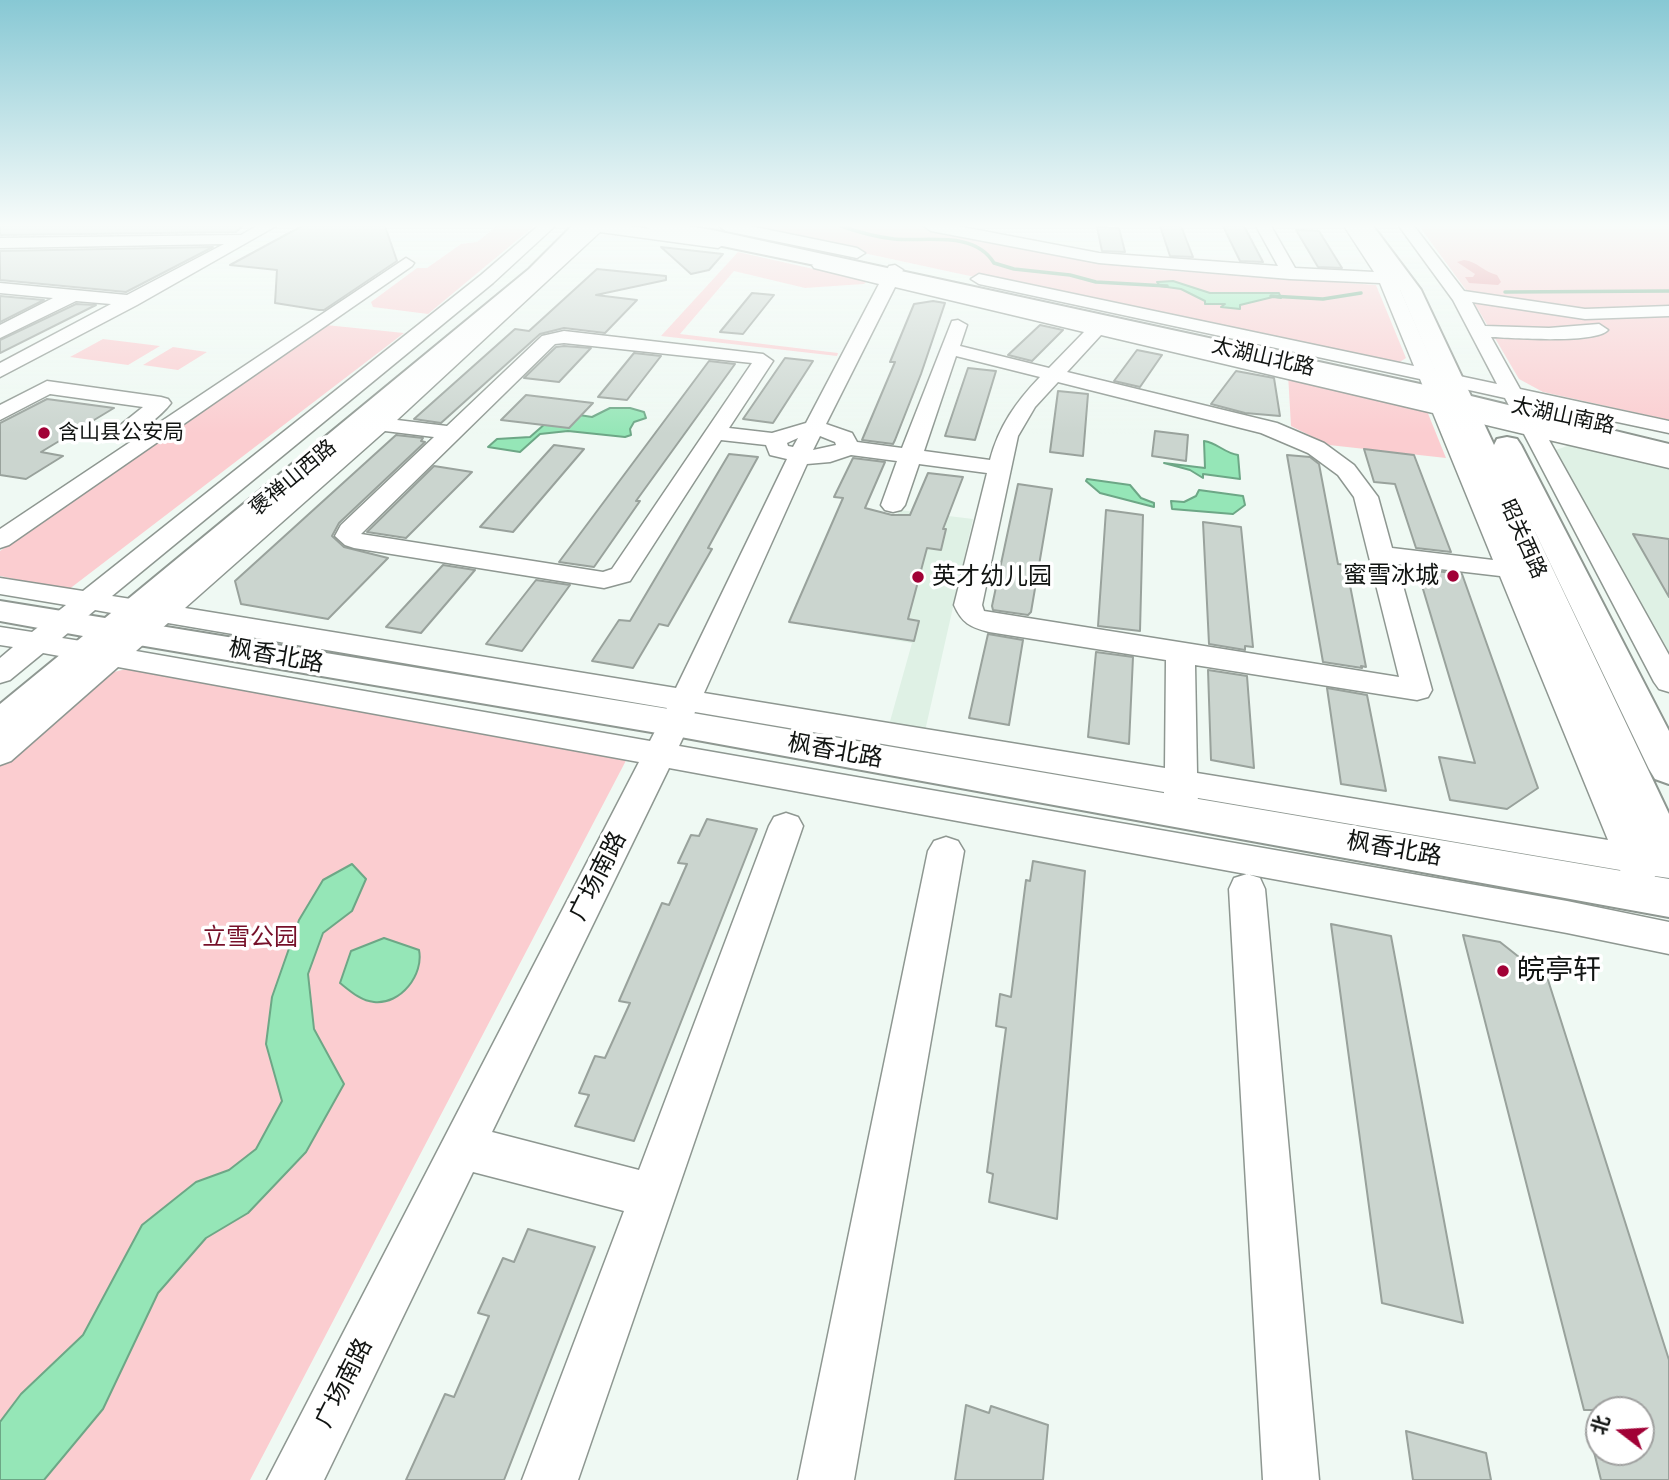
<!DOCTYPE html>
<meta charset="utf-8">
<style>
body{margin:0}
#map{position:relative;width:1669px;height:1480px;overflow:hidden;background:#eff9f3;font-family:"Alegreya Sans","Noto Sans SC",sans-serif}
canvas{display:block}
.north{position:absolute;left:1585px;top:1396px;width:70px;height:70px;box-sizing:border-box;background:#fff;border:2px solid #a0a1a0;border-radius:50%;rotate:287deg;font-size:19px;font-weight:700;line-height:28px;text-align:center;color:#111412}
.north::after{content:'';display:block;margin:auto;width:24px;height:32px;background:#a10136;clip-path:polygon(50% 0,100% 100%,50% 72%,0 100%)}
</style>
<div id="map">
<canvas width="1669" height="1480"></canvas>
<div class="north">北</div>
</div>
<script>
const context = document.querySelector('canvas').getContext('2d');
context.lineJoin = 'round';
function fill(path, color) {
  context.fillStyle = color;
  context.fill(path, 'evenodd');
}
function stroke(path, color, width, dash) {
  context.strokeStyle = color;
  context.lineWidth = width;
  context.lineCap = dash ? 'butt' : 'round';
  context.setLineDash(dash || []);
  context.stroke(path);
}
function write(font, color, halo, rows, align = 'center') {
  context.font = font + ' "Alegreya Sans","Noto Sans SC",sans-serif';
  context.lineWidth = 7;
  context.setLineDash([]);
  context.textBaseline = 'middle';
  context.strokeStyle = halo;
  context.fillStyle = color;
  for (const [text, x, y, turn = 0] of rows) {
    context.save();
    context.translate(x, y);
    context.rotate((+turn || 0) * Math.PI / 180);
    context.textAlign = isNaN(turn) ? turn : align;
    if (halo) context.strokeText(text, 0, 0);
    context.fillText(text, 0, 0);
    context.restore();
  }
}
fill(new Path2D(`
 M1573 444 1669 468V664L1553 451Z
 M899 510 973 519 925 731 889 725 912 643 858 634Z`), '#dff1e5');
fill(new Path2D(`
 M497 226H534L428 314 373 307 371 302 417 268H427L461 244 477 242Z
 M738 226H921L1146 269 1376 285 1406 358 1392 367Z
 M1419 226H1669V420L1543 392 1519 379 1469 294Z
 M738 252 867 281 864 284 805 288 734 271 680 334 838 353 837 356 661 336Z
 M326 325 404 333 68 590 0 576V551Z
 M103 339 160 346 128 365 70 357Z
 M173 347 207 352 178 370 143 365Z
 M1288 374 1425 406 1446 458 1329 445 1291 426Z
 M142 665 632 749 250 1480H0V764L102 675Z`), '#fbcdd0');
fill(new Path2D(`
 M1464 260C1478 262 1484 272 1497 275L1501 282 1498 285 1469 283 1465 277H1473L1475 274 1457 262Z`), '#ea949c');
const water = new Path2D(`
 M1173 281 1210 293H1279L1281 298 1273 297 1240 305V309L1221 307 1225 304H1205V301L1181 289 1160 286 1157 282Z
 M610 408H630L644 412 646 418 634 422 630 429 631 435 625 437 568 431 540 434 520 452 488 447 497 439 530 437 554 416 573 414 592 417Z
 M1204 441C1218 443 1224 453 1238 455L1240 479 1203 474V478L1190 470 1164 463 1205 468Z
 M1087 479 1130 485 1141 498 1154 503V507L1100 493 1086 481Z
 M1199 490 1243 496 1245 505 1233 514 1172 509 1171 501 1184 502 1196 496Z
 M352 864 366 879 352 911 323 933 308 974 314 1029 344 1084 306 1152 248 1213 206 1238 158 1293 103 1409 44 1480H0V1422L21 1394 83 1335 142 1225 196 1182 229 1170 256 1149 282 1101 266 1044 272 997 299 920 323 880Z
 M384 938 419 950C424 974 401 1005 374 1002 361 1001 350 991 340 983L351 951Z`);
fill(water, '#95e6b7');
stroke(water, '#6da786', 2);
stroke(new Path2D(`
 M841 226C858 232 876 237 894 239 926 242 974 230 994 263L1014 269 1070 275 1096 282 1167 286
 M1505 292 1669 291
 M1271 296 1323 299 1361 293`), '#6da786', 3.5);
const building = new Path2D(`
 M0 226H243L236 232 0 235Z
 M302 226H385L397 261 324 310H319L275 303 277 270 230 265Z
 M1160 226H1181L1193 257 1170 256Z
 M1223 226H1244L1263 262 1240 261Z
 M1097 227 1119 228 1125 252 1102 251Z
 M1296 230 1319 231 1342 268 1318 267Z
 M213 247 126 292 0 280V251Z
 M661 247 723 254 709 270 691 274Z
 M597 269 666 276V280L596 295 637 300 605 333 564 328 540 334 441 423 414 419 515 329 529 331Z
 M752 293 774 295 743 334 720 332Z
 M0 296 44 300 0 322Z
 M933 301 945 303 921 374 895 440 893 444 862 440 895 362H890L914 304Z
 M76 304 96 305 0 353V340Z
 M1040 325 1063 330 1032 361 1008 355Z
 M564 346 591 348 559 382 524 378 556 347Z
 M1137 350 1162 355 1140 387 1114 381Z
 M634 353 661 356 627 400 598 397Z
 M785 358 813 361 773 423 743 419Z
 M709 361 735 364 636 501H640L594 567 559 562Z
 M968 368 996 371 975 440 945 436Z
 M1236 371 1274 378 1280 416 1245 413 1211 404Z
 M1058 391 1088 394 1083 456 1050 452Z
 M526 395 593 403 569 428 501 420Z
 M47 399 114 408 41 452 63 456 26 479 0 475V423Z
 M1155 431 1188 435 1186 461 1152 456Z
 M396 435 423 438 421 441 425 442 339 523 332 536 344 547 388 558 328 619 241 604 235 581Z
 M554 445 584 449 513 532 480 527Z
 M1364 449 1414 455 1451 552 1416 548 1395 484 1374 482Z
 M729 454 758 457 708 548 712 549 668 626 659 624 633 668 592 661 619 620 630 621Z
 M1287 455 1310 457 1319 464 1338 564 1346 565 1366 667 1361 666 1362 668 1323 662Z
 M853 458 885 462 865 508 892 515H910L928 473 963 477 943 529H946L941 550 927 548 908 619 919 621 914 641 789 622 843 498 834 497Z
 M434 466 472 472 406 538 367 532Z
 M1018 484 1052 489 1031 612 1028 615 993 610 992 606Z
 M1106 510 1143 515 1140 631 1098 626Z
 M1203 522 1241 527 1253 647 1245 646V650L1209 644Z
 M1633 534 1669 539V597Z
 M443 565 475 570 421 633 386 627Z
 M1417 569 1462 574 1538 788 1507 809 1450 800 1439 757 1475 763Z
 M536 580 570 585 522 651 486 644Z
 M988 634 1023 640 1009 725 969 718Z
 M1096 652 1133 657 1129 744 1088 737Z
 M1208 670 1247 676 1254 768 1211 760Z
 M1327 688 1367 695 1386 791 1341 784Z
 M707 819 757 829 634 1141 575 1126 589 1095 579 1093 595 1056 605 1058 630 1003 619 1001 662 903 669 905 687 864 678 863 691 835 699 836Z
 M1033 861 1085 871 1057 1219 989 1202 993 1174 987 1172 1006 1028 996 1026 1000 994 1011 997 1026 880 1030 881Z
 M1331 924 1391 936 1463 1323 1382 1303Z
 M1463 935 1500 942 1548 980 1669 1360V1480H1601L1594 1452H1641V1410H1584Z
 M528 1229 595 1247 504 1480H406L445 1394 454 1397 489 1316 478 1313 503 1258 514 1262Z
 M966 1405 989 1413 991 1406 1048 1425 1043 1480H955Z
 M1406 1431 1486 1453 1491 1480H1413Z`);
fill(building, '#cbd5cf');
stroke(building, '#99a29c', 2);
const minor = new Path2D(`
 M257 226H276L137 305 0 377V363L111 304 76 301 0 338V325L53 298 0 293V283L127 295 224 244 0 248V238L241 235Z
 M538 226H555L493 283 112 596 156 603 372 419 585 229 584 226H629L718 238 726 243 718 248 600 232 397 420 447 426 542 336 564 331 763 354 773 361 729 428 772 433 806 423 879 284 814 268 812 265 820 260 884 275 889 266 895 265 903 270 899 278 1428 399 1420 379 979 284 971 279 979 274 1414 366 1380 283 1290 279 1099 263 931 231 924 226H957L1099 253 1278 266 1256 226H1271L1295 268 1374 272 1344 226H1359L1395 278 1436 371 1497 384 1453 300 1399 226H1414L1464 291 1585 309 1669 306V316L1585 319 1472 302 1485 326 1549 328 1599 324 1608 330C1596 344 1512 338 1491 337L1520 389 1669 421V433L1528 403 1540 425 1669 454V468L1549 440 1669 655V692L1659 689 1654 682 1524 434 1457 418 1645 846 1669 850V878L1655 876 1652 883 1639 888 1626 883 1620 870 1198 798 1193 811 1181 815 1169 811 1164 802V792L695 712 679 746 1567 901 1669 922V954L1567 933 669 768 492 1132 639 1170 769 826 774 817 786 813 798 817 803 826 578 1480H522L624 1211 473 1172 324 1480H267L639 762 118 667 11 761 0 765V735L87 661 43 653 10 680 0 683V658L13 647 0 645V627L32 632 66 605 0 594V578L83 591 481 275ZM895 287 1084 332 1049 368 960 346 967 325 958 320 952 321 902 448 857 442 852 433 826 424ZM1101 335 1433 413 1493 560 1392 548 1378 497 1354 465 1324 443 1277 423 1067 372ZM564 343 752 363 612 569 603 572 361 534 555 344ZM956 356 1040 377C1016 402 999 426 990 460L924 451ZM1058 382 1261 433 1308 453 1338 475 1354 497 1399 677 984 611 982 605 1018 436 1035 407ZM1442 384 1505 398 1516 419 1451 404ZM385 431 434 437 341 525 335 536 345 545 354 548 604 588 630 581 721 440 766 445 770 455 787 459 676 688 185 608ZM820 436 835 442 836 445 813 450ZM798 438 793 447 788 446 787 443ZM851 455 897 461 881 505 885 510 893 512 901 510 905 505 919 464 987 473 954 605C962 623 970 627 989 632L1166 660 1165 768 704 693 807 464 830 462ZM1397 564 1500 576 1608 840 1197 773 1195 665 1417 700 1428 697 1432 690ZM95 610 139 618 106 645 62 638ZM168 623 667 708 650 741 136 651Z
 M719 226H750L857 248 865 253 857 258 726 231Z
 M406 258 414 263 412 266 9 545 0 548V529Z
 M47 381 161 397 168 399 171 403C161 416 138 436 121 432L118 427 143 407 50 394 0 420V405Z
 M946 837 958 841 964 851 854 1480H798L928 851 934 841Z
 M1247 874 1260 878 1265 889 1319 1480H1263L1229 889 1234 878Z`);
const major = new Path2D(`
 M572 226H592L543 277 142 623 675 710 1669 879V917L675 736 121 642 13 734 0 738V704L83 636 0 621V601L105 618 529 269Z
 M645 226H689L717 231 1443 389 1400 290 1354 226H1373L1421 290 1471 396 1669 444V460L1479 413 1494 445 1497 439 1507 437 1517 439 1521 445 1669 731V784L1655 779 1649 769 1527 515 1669 814V877L1654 872 1647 860 1450 406 893 281 654 232Z`);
stroke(minor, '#8e9791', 3);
stroke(major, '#8e9791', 4);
fill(minor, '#fff');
fill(major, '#fff');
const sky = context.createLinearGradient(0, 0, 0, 434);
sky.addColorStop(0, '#87c8d4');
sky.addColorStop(0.52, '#f8fcfa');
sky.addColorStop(1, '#f8fcfa00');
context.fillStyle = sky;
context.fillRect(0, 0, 1669, 434);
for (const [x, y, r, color] of [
 [44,433,7,"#a10136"],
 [1453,576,7,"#a10136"],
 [918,577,7,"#a10136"],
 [1503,971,7,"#a10136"]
]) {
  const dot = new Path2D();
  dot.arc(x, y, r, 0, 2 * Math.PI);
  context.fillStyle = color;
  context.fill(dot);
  stroke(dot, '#fff', 2.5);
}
write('21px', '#111412', '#fff', [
 ["太湖山北路",1263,357,13],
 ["太湖山南路",1563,416,12],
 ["褒禅山西路",293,478,-40],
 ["昭关西路",1523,539,66]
]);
write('21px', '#111412', '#fff', [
 ["含山县公安局",58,433]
], 'left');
write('24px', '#111412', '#fff', [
 ["蜜雪冰城",1439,576],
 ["英才幼儿园",932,577,"left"]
], 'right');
write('24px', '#111412', '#fff', [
 ["枫香北路",276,656,10],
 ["枫香北路",835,751,10],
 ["枫香北路",1394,849,10],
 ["广场南路",598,876,-63],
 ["广场南路",344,1383,-63]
]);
write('24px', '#761029', '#fff', [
 ["立雪公园",250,938]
]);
write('28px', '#111412', '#fff', [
 ["皖亭轩",1517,971]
], 'left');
</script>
